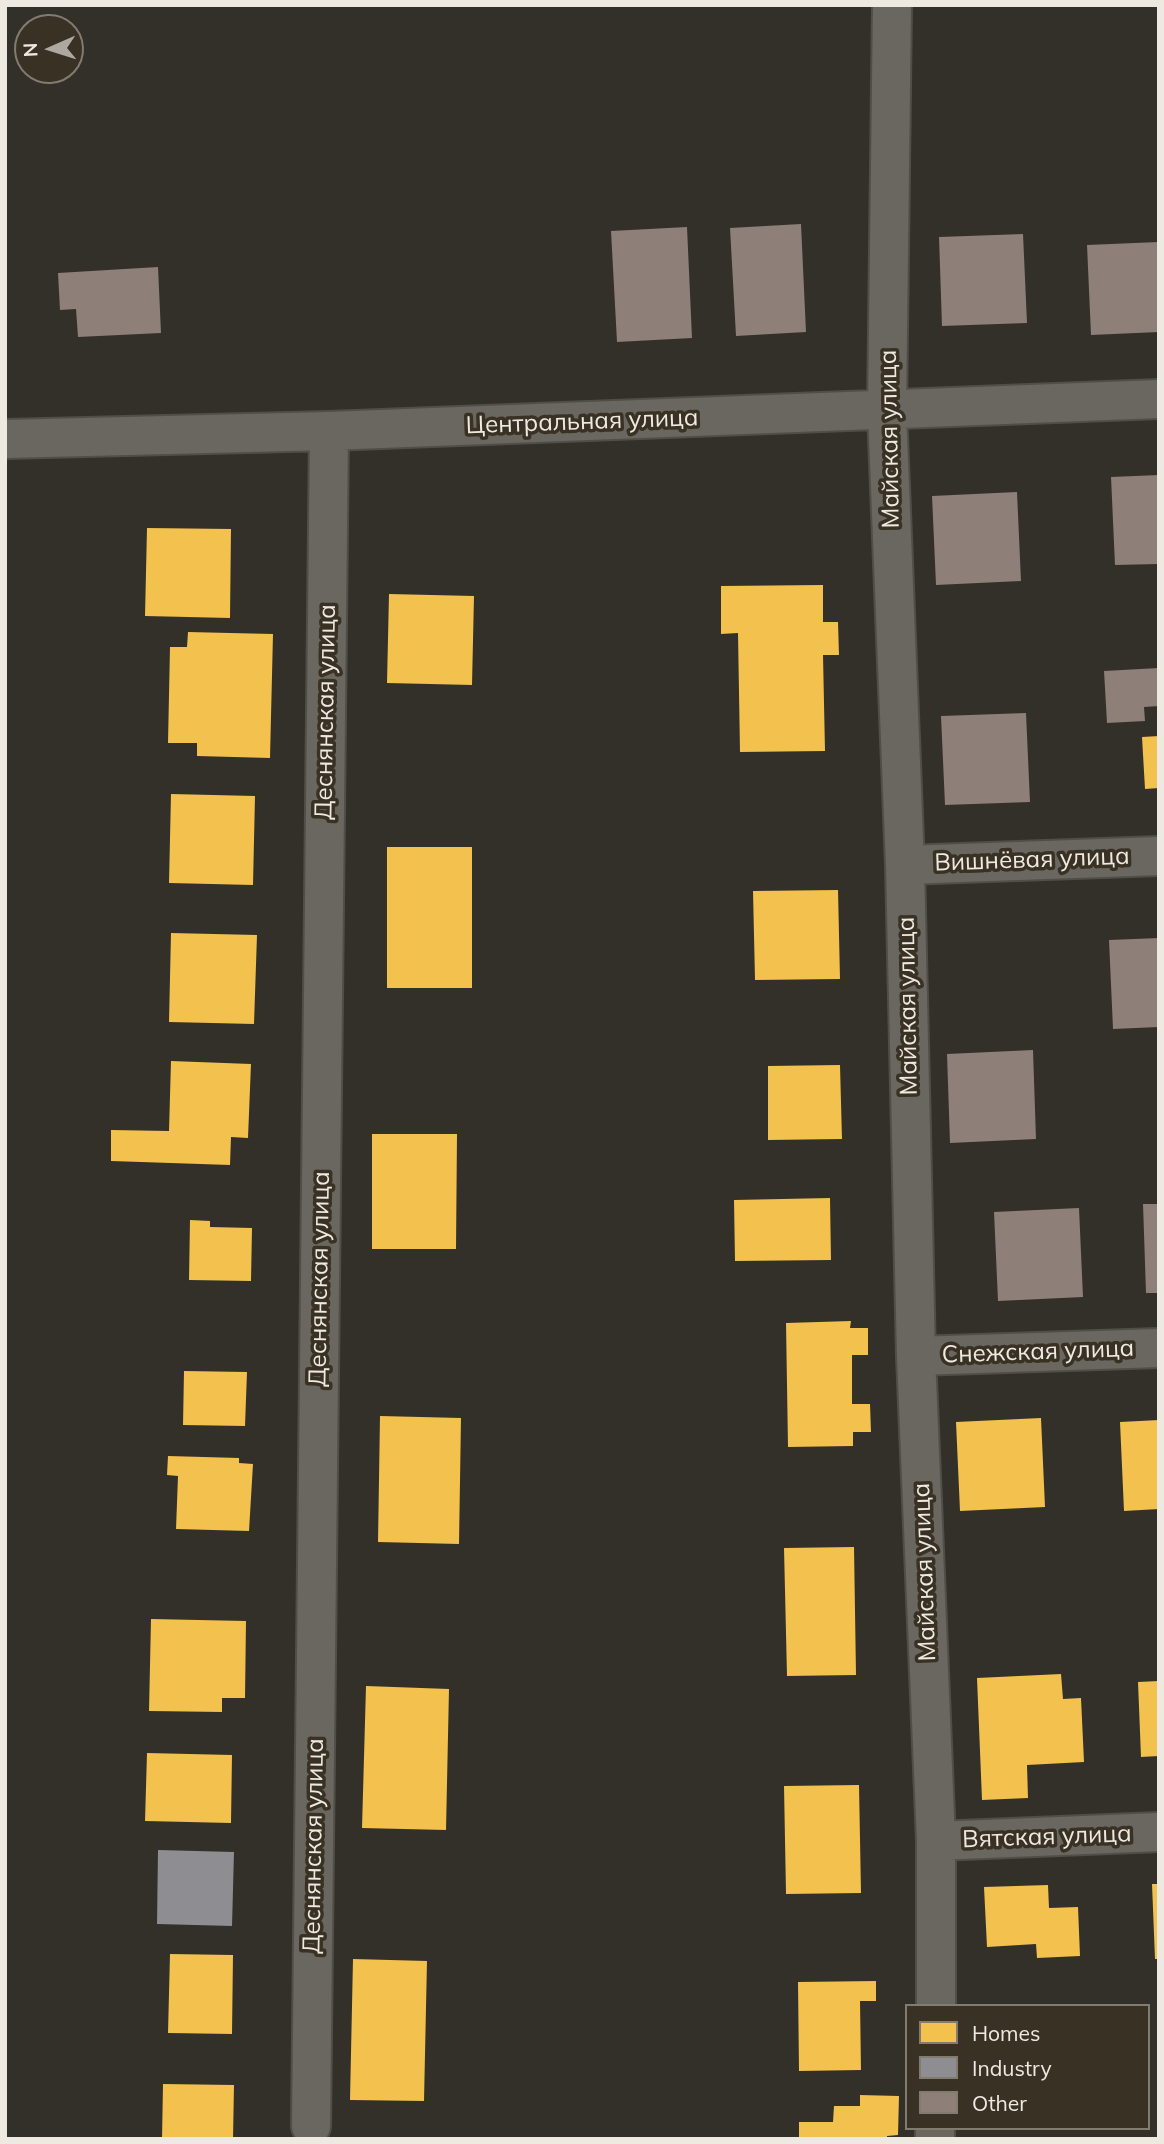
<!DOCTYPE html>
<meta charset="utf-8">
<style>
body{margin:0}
#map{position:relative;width:1164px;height:2144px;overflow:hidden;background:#333029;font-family:Mulish,sans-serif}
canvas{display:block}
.frame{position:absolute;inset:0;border:7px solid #eeeae2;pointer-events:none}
.legend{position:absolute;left:905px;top:2004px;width:245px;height:126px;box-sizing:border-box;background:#383124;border:2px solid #817b70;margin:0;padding:9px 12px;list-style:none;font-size:21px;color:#eeeae2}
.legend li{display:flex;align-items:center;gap:14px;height:35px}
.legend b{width:35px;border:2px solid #817b70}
.north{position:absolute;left:14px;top:14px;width:70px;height:70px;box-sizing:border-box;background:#383124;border:2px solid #817b70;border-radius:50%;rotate:267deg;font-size:19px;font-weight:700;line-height:28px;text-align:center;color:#eeeae2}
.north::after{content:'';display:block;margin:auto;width:24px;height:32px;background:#ada9a1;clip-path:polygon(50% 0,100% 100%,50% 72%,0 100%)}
</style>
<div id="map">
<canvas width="1164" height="2144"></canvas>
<div class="frame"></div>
<ul class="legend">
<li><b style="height:19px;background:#f2c14e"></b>Homes</li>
<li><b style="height:19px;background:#8d8d92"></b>Industry</li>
<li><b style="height:19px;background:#8e7f78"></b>Other</li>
</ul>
<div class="north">N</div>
</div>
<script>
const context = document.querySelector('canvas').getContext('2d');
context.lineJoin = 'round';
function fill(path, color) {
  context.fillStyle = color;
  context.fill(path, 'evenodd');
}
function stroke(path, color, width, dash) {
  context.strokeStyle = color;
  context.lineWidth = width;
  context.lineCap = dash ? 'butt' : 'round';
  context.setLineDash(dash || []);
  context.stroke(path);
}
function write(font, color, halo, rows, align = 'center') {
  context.font = font + ' Mulish,sans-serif';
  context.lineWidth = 7;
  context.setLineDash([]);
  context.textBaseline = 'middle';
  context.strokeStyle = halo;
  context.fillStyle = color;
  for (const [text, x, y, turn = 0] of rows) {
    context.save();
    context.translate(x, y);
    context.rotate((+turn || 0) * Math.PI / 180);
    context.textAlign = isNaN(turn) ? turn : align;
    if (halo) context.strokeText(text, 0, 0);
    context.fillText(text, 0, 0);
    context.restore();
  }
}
fill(new Path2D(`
 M147 528 231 529 230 618 145 616Z
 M823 585V622H838L839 655H823L825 751 740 752 738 633 721 634V586Z
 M389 594 474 596 472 685 387 683Z
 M188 632 273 634 270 758 197 756V743H168L170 647H187Z
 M1159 736V788L1145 789 1142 737Z
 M171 794 255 796 253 885 169 883Z
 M387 847H472V988H387Z
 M838 890 840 979 755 980 753 891Z
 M171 933 257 935 254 1024 169 1022Z
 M171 1061 251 1064 248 1138 231 1137 230 1165 111 1161V1130L169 1131Z
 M840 1065 842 1139 768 1140V1066Z
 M372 1134H457L456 1249H372Z
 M830 1198 831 1260 735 1261 734 1200Z
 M190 1220 210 1221V1227L252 1228 251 1281 189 1280Z
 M851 1321 850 1328H868V1355H852V1404H870L871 1432H853V1446L788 1447 786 1323Z
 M184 1371 247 1372 245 1426 183 1425Z
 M380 1416 461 1418 459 1544 378 1542Z
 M1041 1418 1045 1507 960 1511 956 1422Z
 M1159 1420V1509L1124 1511 1120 1422Z
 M168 1456 239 1458V1463L253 1464 249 1531 176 1529 178 1476 167 1475Z
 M854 1547 856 1675 787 1676 784 1548Z
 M151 1619 246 1621 245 1698H222V1712L149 1711Z
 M1061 1674 1063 1699 1081 1698 1084 1762 1027 1765 1028 1798 982 1800 977 1678Z
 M1159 1681V1756L1141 1757 1138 1682Z
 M366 1686 449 1689 446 1830 362 1828Z
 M147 1753 232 1755 231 1823 145 1821Z
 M859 1785 861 1893 786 1894 784 1786Z
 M1152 1884H1159V1959H1155Z
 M1048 1885 1049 1908 1078 1907 1080 1956 1037 1958 1036 1944 987 1947 984 1887Z
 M170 1954 233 1955 232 2034 168 2033Z
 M353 1959 427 1961 424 2101 350 2100Z
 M876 1981V2001H860L861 2070 799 2071 798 1982Z
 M163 2084 234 2085 233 2139H162Z
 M860 2095 899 2096 898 2135 887 2136V2139H799V2122H833L834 2106H860Z`), '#f2c14e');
fill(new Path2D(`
 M158 1850 234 1852 232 1926 157 1924Z`), '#8d8d92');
fill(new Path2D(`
 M801 224 806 332 736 336 730 228Z
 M687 227 692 338 617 342 611 231Z
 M1023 234 1027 323 942 326 939 237Z
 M1159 242V332L1091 335 1087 245Z
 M158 267 161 333 78 337 76 309 60 310 58 273Z
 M1159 475V564L1115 565 1111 477Z
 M1017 492 1021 581 936 585 932 496Z
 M1159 668V706L1144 707 1145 721 1107 723 1104 671Z
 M1026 713 1030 802 945 805 941 716Z
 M1159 938V1027L1113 1029 1109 940Z
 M1033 1050 1036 1139 950 1143 947 1054Z
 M1143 1204H1159V1293H1146Z
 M1079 1208 1083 1297 998 1301 994 1212Z`), '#8e7f78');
const street = new Path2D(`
 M892 5 887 411 905 865 916 1356 936 1841V2006
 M5 439 329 431 1159 399
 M905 865 1159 856
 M916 1356 1159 1348
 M936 1841 1159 1832
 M311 2126 329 431
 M935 2139V2128`);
stroke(street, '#514e48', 42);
stroke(street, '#6a6761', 38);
write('24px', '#eeeae2', '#383124', [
 ["Центральная улица",582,422,-2],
 ["Майская улица",890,439,-91],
 ["Деснянская улица",326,712,-89],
 ["Вишнёвая улица",1032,860,-2],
 ["Майская улица",908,1006,-91],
 ["Деснянская улица",320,1279,-89],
 ["Снежская улица",1038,1352,-2],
 ["Майская улица",925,1572,-92],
 ["Вятская улица",1047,1837,-2],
 ["Деснянская улица",314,1846,-89]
]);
</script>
